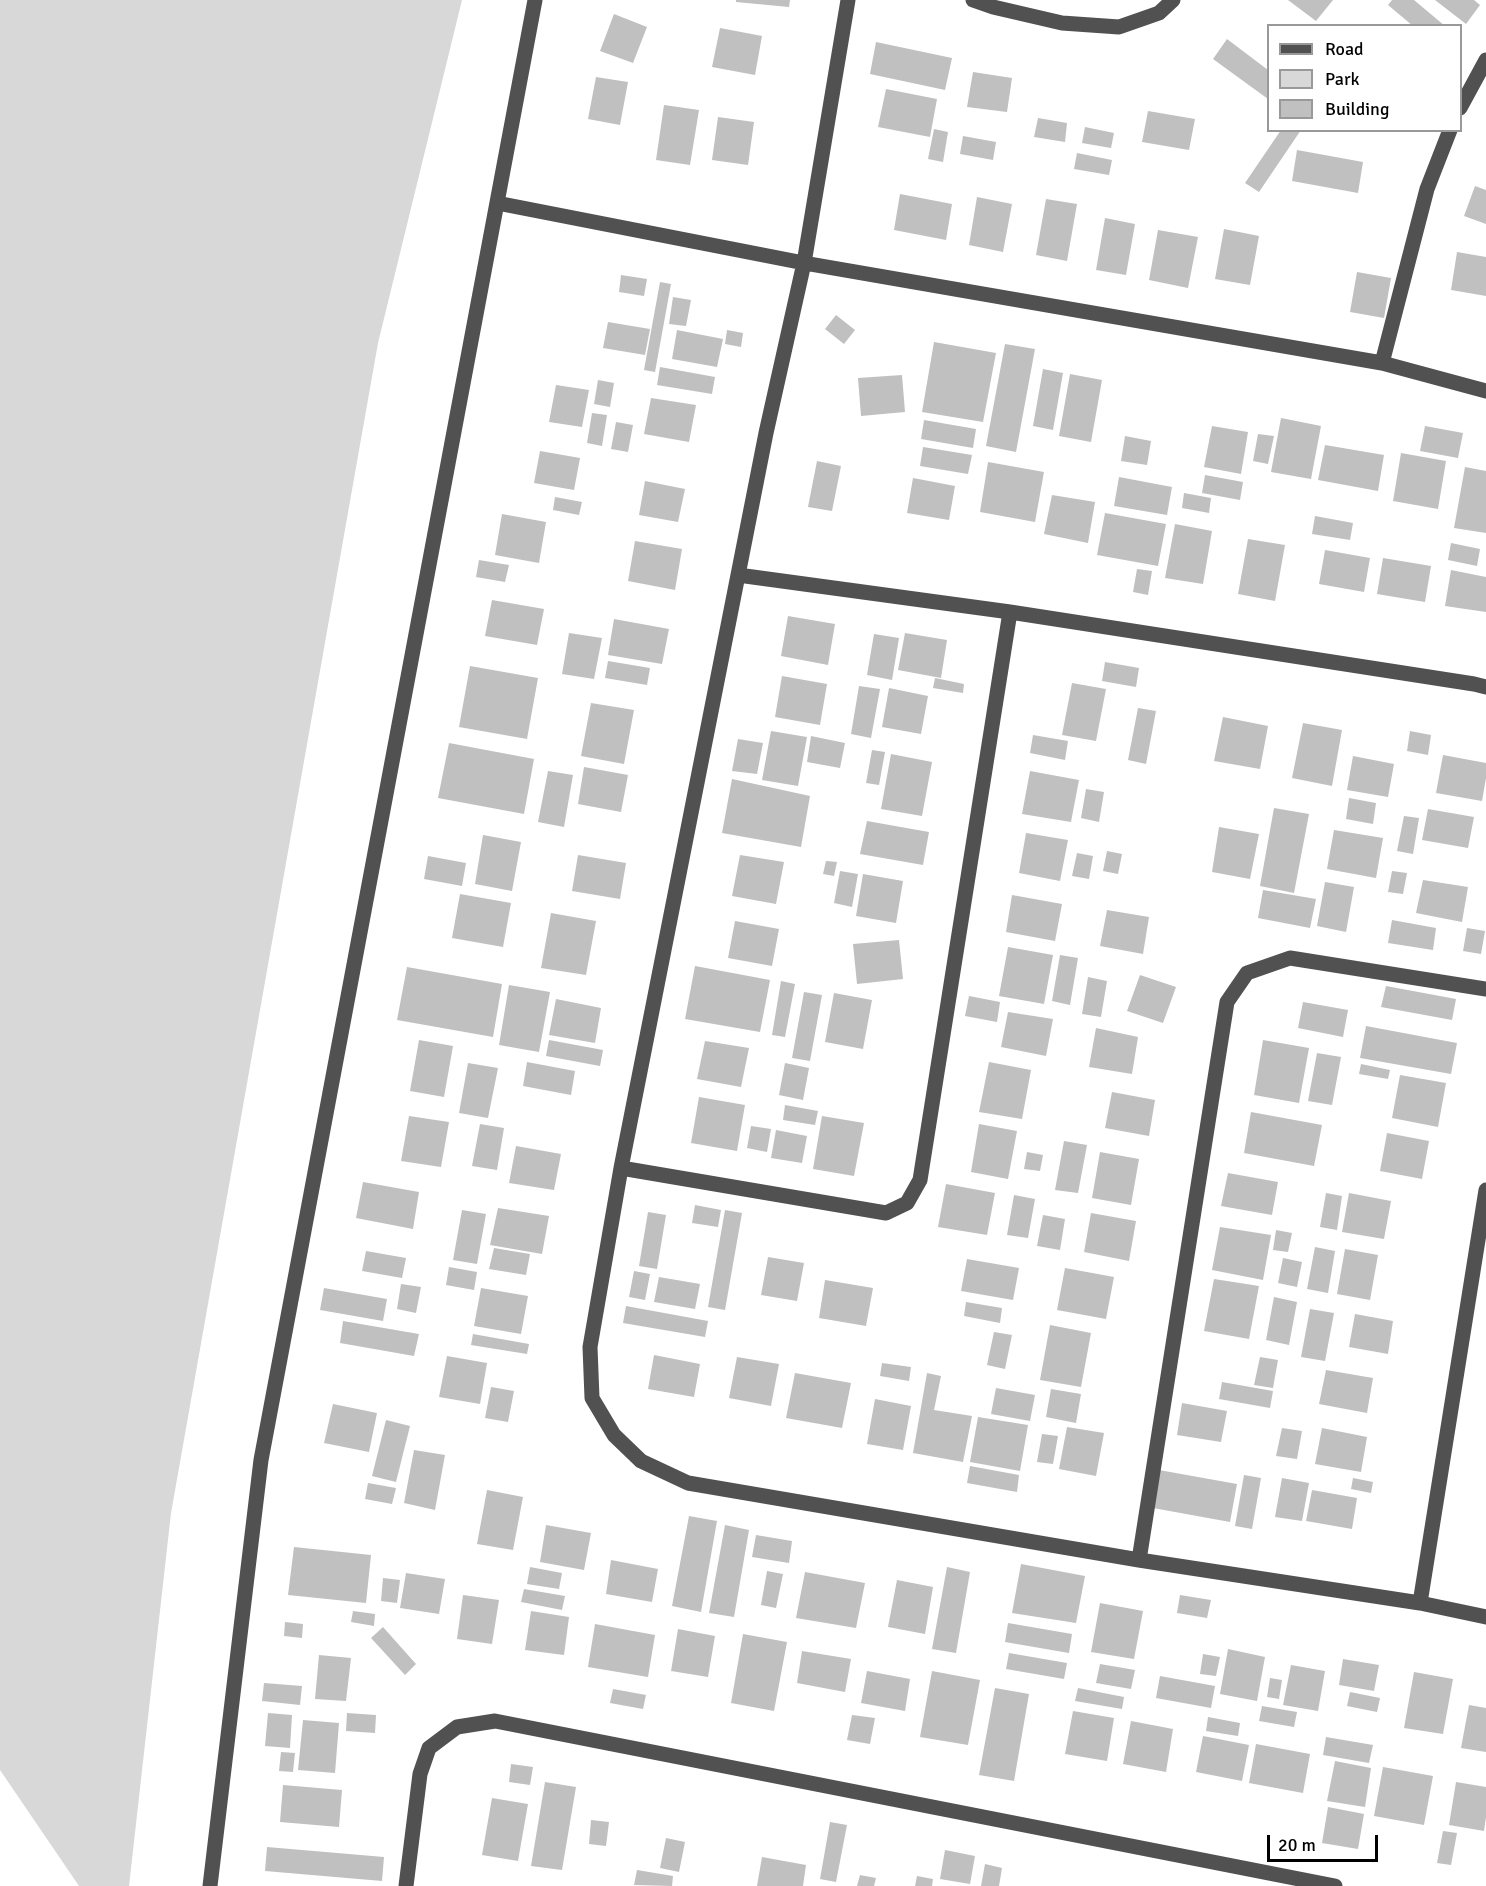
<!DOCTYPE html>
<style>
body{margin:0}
#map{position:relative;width:1486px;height:1886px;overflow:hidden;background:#fff;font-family:Signika,sans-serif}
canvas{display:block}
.legend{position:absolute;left:1267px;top:24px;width:195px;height:108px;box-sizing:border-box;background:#fff;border:2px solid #999;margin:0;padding:8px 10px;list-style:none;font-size:18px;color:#000}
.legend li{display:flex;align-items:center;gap:12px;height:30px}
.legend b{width:30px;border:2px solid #999}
.scale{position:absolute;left:1267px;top:1835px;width:111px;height:27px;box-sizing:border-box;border:3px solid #000;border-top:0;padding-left:8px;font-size:18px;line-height:21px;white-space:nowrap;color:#000;-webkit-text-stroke:4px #fff;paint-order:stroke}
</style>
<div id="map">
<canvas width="1486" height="1886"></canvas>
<ul class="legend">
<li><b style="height:8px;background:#515151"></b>Road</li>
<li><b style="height:16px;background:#d8d8d8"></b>Park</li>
<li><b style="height:16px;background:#c0c0c0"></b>Building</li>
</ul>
<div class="scale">20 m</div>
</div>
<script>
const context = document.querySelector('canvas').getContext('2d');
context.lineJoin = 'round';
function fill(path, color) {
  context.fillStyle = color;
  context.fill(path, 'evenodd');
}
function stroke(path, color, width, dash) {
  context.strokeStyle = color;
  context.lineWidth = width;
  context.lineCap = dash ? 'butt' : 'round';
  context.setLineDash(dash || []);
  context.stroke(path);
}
fill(new Path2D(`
 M0 0H462L378 343 171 1513 129 1886H79L0 1770Z`), '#d8d8d8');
fill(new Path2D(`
 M736 0H790L789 7 736 2Z
 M1288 0H1333L1316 21Z
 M1392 0H1414L1445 26H1413L1388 5Z
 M1435 0H1474L1480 5 1466 24Z
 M614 14 647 27 633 63 600 51Z
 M720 28 762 36 755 75 712 67Z
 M1227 39 1268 70V99L1213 59Z
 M876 42 952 58 945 90 870 74Z
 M973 72 1012 78 1007 112 967 107Z
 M596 77 628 82 620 125 588 119Z
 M886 89 937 99 930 137 878 127Z
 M664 105 699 110 690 165 656 160Z
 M1148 111 1195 119 1189 150 1142 142Z
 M718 117 754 122 748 165 712 160Z
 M1038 118 1067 123 1065 142 1034 137Z
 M1085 127 1114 133 1111 148 1082 143Z
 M934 129 948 132 943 162 928 159Z
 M1281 130H1301L1259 192 1245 183Z
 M963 136 996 142 993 160 960 154Z
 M1297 150 1363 162 1358 193 1292 181Z
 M1077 153 1112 160 1109 175 1074 169Z
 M1475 186 1486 190V224L1464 216Z
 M900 194 952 204 946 240 894 230Z
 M977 197 1012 204 1003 252 969 245Z
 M1046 199 1077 204 1067 261 1036 255Z
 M1105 218 1135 224 1126 275 1096 270Z
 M1224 229 1259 236 1250 285 1215 279Z
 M1158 230 1198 237 1188 288 1149 280Z
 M1457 252 1486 257V296L1451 290Z
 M1357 272 1391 278 1384 318 1350 312Z
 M621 275 647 279 644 296 619 292Z
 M660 282 671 284 655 372 644 370Z
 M673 297 691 300 686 326 669 324Z
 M836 315 855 330 844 344 825 329Z
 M608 322 650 329 645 355 603 348Z
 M677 330 723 339 717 367 672 359Z
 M727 330 743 333 741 347 725 344Z
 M934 342 996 353 983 422 922 412Z
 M1005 344 1035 349 1016 452 986 446Z
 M660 367 715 377 712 394 657 385Z
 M1043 369 1063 373 1053 430 1033 426Z
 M1070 374 1102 380 1091 442 1059 436Z
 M902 375 905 412 861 416 858 378Z
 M598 380 614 383 610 407 594 404Z
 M556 385 589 390 582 427 549 422Z
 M651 398 696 405 689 442 644 434Z
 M592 413 607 415 602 446 587 443Z
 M1281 418 1321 426 1311 479 1271 472Z
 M924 420 976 429 973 448 921 439Z
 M616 422 633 425 628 452 611 449Z
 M1212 426 1248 432 1241 474 1204 467Z
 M1425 426 1463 433 1458 458 1420 451Z
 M1258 434 1274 436 1268 464 1253 461Z
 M1125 436 1151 441 1147 465 1121 461Z
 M1325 445 1384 455 1378 491 1318 480Z
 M923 447 972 455 968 474 920 466Z
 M540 451 580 458 574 490 534 483Z
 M1401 453 1446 461 1438 509 1393 501Z
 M817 461 841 466 832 511 808 507Z
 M988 462 1044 472 1035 522 980 512Z
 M1465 467 1486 471V533L1454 528Z
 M1205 475 1243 482 1240 500 1202 493Z
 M1119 477 1172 487 1167 515 1114 506Z
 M913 478 955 486 949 520 907 513Z
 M645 481 685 489 678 522 639 515Z
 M1184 493 1211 498 1209 513 1182 508Z
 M1052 495 1095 502 1088 543 1044 534Z
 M555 497 582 502 579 515 553 510Z
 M1105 513 1166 524 1158 566 1097 555Z
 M502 514 546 522 539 563 495 555Z
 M1315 516 1353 523 1350 540 1312 534Z
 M1175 524 1212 531 1203 584 1165 578Z
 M1248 539 1285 545 1275 601 1238 594Z
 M635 541 682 549 675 590 628 581Z
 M1451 543 1480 549 1477 566 1448 560Z
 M1325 550 1370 558 1364 592 1319 584Z
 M1383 558 1431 566 1425 602 1377 594Z
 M479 560 509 565 505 582 476 577Z
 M1137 569 1152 571 1148 595 1133 592Z
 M1451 570 1486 577V612L1445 606Z
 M492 600 544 609 537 645 485 636Z
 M788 616 835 624 828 665 781 656Z
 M614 619 669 629 662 664 608 655Z
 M569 633 602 638 594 679 562 674Z
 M905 633 947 640 941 678 898 670Z
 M874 634 899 638 892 680 867 675Z
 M608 661 650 668 647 685 605 678Z
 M1105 662 1139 668 1136 687 1102 681Z
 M470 666 538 678 527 739 459 727Z
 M782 676 827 684 820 725 775 717Z
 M935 678 964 684 963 693 933 688Z
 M1072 683 1106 689 1096 741 1062 735Z
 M859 686 880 689 871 738 851 734Z
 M889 688 928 696 921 734 882 727Z
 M591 703 634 710 624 764 581 756Z
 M1138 708 1156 711 1146 764 1128 760Z
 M1223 717 1268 726 1260 769 1214 761Z
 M1303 723 1342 730 1332 786 1292 778Z
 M771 731 807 737 798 786 762 780Z
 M1410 731 1431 735 1428 755 1407 751Z
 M1033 735 1068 741 1065 760 1030 753Z
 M811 736 845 743 840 768 807 762Z
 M738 739 763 743 757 774 732 771Z
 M449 743 534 759 524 814 438 798Z
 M872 750 885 752 879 785 866 783Z
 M891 754 932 762 922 816 881 809Z
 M1443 755 1486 763V778L1482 801 1436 793Z
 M1353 756 1394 764 1388 797 1347 790Z
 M584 767 628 775 621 812 578 804Z
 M548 771 573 775 564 827 538 822Z
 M1030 771 1079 780 1071 822 1022 814Z
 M732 779 810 796 801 847 722 833Z
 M1086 789 1104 792 1099 822 1081 818Z
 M1349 798 1376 803 1373 824 1346 819Z
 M1274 808 1309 814 1294 893 1260 886Z
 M1428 809 1474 817 1468 848 1422 840Z
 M1404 816 1419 818 1413 854 1397 851Z
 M867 821 929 832 923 865 860 854Z
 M1219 827 1259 834 1250 879 1212 872Z
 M1334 830 1383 838 1376 878 1327 869Z
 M1026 833 1068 840 1060 881 1019 873Z
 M483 835 521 842 512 891 475 884Z
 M1107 851 1122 854 1118 874 1103 871Z
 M1077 853 1093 856 1089 879 1072 876Z
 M578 855 626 863 620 899 572 891Z
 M740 855 784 862 776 904 732 896Z
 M428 856 466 863 462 886 424 879Z
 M826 861 837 862 834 876 823 874Z
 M840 871 858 874 852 907 834 903Z
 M1392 871 1407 873 1403 894 1388 892Z
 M863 874 903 881 896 923 856 916Z
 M1423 880 1468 887 1462 922 1416 913Z
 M1325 882 1354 887 1346 932 1317 926Z
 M1263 890 1316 899 1310 928 1258 918Z
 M460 894 511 903 503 947 452 938Z
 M1012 895 1062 904 1055 941 1006 932Z
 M1107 910 1149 917 1143 954 1100 946Z
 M551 913 596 921 586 975 541 968Z
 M1392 920 1436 928 1433 950 1388 943Z
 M735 921 779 929 772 966 728 958Z
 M1467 928 1485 931 1481 954 1463 951Z
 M899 940 903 979 857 984 853 944Z
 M1008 947 1053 955 1044 1004 999 996Z
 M1060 955 1078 958 1070 1005 1052 1001Z
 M695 966 770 980 760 1032 685 1019Z
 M407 967 502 984 493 1037 397 1020Z
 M1140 975 1176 987 1163 1023 1127 1011Z
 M1088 977 1107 981 1101 1017 1082 1014Z
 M781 981 795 984 785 1037 772 1035Z
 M509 985 550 992 539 1052 499 1045Z
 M1386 986 1456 999 1452 1020 1381 1007Z
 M804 992 822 995 810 1061 792 1058Z
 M834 993 872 1000 863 1049 825 1042Z
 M969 996 1000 1002 997 1022 965 1016Z
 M556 999 601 1008 595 1043 549 1035Z
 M1303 1002 1348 1010 1343 1037 1298 1028Z
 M1008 1012 1053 1019 1046 1056 1001 1047Z
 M1366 1026 1457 1043 1451 1074 1360 1058Z
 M1096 1028 1138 1037 1132 1074 1089 1067Z
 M419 1040 453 1046 444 1097 410 1091Z
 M549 1040 603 1050 600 1066 546 1056Z
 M1263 1040 1309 1048 1299 1103 1254 1095Z
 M705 1041 749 1048 741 1087 697 1079Z
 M1317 1053 1341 1057 1332 1105 1308 1101Z
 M527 1062 575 1071 571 1095 523 1086Z
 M989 1062 1031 1070 1022 1119 979 1112Z
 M468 1063 498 1068 488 1118 459 1113Z
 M785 1063 809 1068 803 1100 779 1095Z
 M1361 1064 1390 1070 1388 1079 1359 1074Z
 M1400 1075 1446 1083 1438 1127 1392 1118Z
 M1112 1092 1155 1100 1149 1136 1105 1128Z
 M699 1097 745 1105 737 1151 691 1143Z
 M785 1105 818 1111 815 1125 783 1120Z
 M1251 1112 1322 1125 1314 1166 1244 1153Z
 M409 1116 449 1122 441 1167 401 1161Z
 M822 1116 864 1123 854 1176 813 1169Z
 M480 1124 504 1128 497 1170 472 1166Z
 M979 1124 1017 1131 1008 1179 971 1172Z
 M751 1126 771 1129 767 1152 747 1148Z
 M776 1130 807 1136 802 1163 771 1158Z
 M1387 1133 1429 1141 1422 1179 1380 1171Z
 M1064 1141 1087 1145 1078 1193 1055 1190Z
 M516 1146 561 1154 554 1190 509 1183Z
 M1027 1152 1043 1155 1040 1171 1024 1169Z
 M1100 1152 1139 1159 1131 1205 1092 1198Z
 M1228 1173 1278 1182 1272 1215 1221 1206Z
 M363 1182 419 1192 413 1229 356 1218Z
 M946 1184 995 1193 987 1235 938 1227Z
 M1326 1193 1342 1196 1337 1230 1320 1227Z
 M1349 1193 1391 1201 1384 1239 1342 1232Z
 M1014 1195 1035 1199 1028 1238 1007 1235Z
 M695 1205 721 1210 718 1227 692 1223Z
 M498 1208 549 1216 542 1254 490 1245Z
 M462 1210 486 1214 477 1264 453 1260Z
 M725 1210 742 1213 725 1310 708 1307Z
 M648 1212 666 1215 657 1269 639 1266Z
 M1091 1213 1136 1221 1129 1261 1084 1252Z
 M1043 1215 1065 1219 1060 1250 1037 1246Z
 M1220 1227 1271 1235 1263 1280 1212 1270Z
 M1276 1230 1292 1233 1288 1252 1273 1250Z
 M1315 1247 1335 1251 1328 1293 1307 1289Z
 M494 1248 530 1254 526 1275 489 1269Z
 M1345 1249 1378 1255 1370 1300 1337 1294Z
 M366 1251 406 1258 402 1278 362 1271Z
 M768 1257 804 1263 797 1301 761 1295Z
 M1283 1258 1302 1262 1297 1287 1278 1283Z
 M967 1259 1019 1268 1013 1300 961 1291Z
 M449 1267 477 1272 474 1290 446 1285Z
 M1065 1268 1114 1277 1106 1319 1057 1310Z
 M634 1271 650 1274 645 1300 629 1297Z
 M659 1277 700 1284 695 1309 654 1302Z
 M1214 1279 1259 1286 1249 1339 1204 1331Z
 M825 1280 873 1288 866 1326 819 1318Z
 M401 1284 421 1287 416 1313 397 1309Z
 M324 1288 387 1299 383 1321 320 1310Z
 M481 1288 528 1296 521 1334 474 1326Z
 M1274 1297 1297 1302 1289 1345 1266 1340Z
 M966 1302 1002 1308 1000 1323 964 1316Z
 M626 1306 708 1321 705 1337 623 1323Z
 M1310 1309 1334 1313 1325 1361 1301 1357Z
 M1355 1314 1393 1321 1388 1354 1349 1347Z
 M343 1321 419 1334 414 1356 340 1343Z
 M1050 1325 1091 1333 1081 1387 1040 1380Z
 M994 1332 1012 1335 1005 1369 987 1365Z
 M473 1334 529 1344 527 1354 471 1345Z
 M654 1355 700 1364 694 1397 648 1389Z
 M447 1356 487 1363 480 1404 439 1397Z
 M737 1357 779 1364 771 1406 729 1398Z
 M1260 1357 1278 1360 1273 1388 1254 1385Z
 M882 1363 911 1367 909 1381 880 1376Z
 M1326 1370 1373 1378 1367 1413 1319 1404Z
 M795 1373 851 1383 842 1428 786 1418Z
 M927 1373 941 1376 934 1410 972 1416 963 1462 913 1453Z
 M1222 1382 1273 1391 1270 1408 1219 1399Z
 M491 1387 514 1391 508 1422 485 1418Z
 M996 1388 1035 1395 1030 1421 991 1414Z
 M1051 1389 1081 1394 1076 1423 1046 1417Z
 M875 1399 911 1406 903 1450 867 1444Z
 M1182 1403 1227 1411 1221 1442 1177 1435Z
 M333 1404 377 1413 369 1452 324 1443Z
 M978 1417 1028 1425 1020 1471 970 1462Z
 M386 1420 410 1426 396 1482 372 1476Z
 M1067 1427 1104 1433 1096 1476 1059 1469Z
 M1282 1428 1302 1431 1297 1459 1276 1456Z
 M1322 1428 1367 1437 1361 1472 1315 1464Z
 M1042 1434 1058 1436 1053 1464 1037 1462Z
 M414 1450 445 1455 435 1510 404 1503Z
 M970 1466 1019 1475 1017 1492 967 1483Z
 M1159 1470 1237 1484 1230 1522 1153 1508Z
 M1244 1475 1261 1478 1252 1529 1235 1526Z
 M1282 1478 1309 1483 1302 1521 1275 1517Z
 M1353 1478 1373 1482 1371 1493 1351 1489Z
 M368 1483 396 1488 392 1504 365 1499Z
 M487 1490 523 1497 513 1550 477 1544Z
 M1312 1490 1357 1498 1352 1529 1306 1521Z
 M689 1516 717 1521 701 1612 672 1606Z
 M546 1525 591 1533 584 1570 540 1562Z
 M725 1525 749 1530 734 1617 709 1613Z
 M756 1535 792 1541 789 1563 752 1557Z
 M294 1547 371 1555 366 1603 288 1595Z
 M611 1560 658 1569 652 1602 606 1594Z
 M1021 1564 1085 1576 1076 1623 1012 1613Z
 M530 1567 562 1573 559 1589 527 1584Z
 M947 1567 970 1572 956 1653 932 1649Z
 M767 1571 783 1574 776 1608 761 1605Z
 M805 1572 865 1583 856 1628 796 1618Z
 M406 1573 445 1579 439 1614 400 1608Z
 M383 1578 400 1580 397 1603 381 1601Z
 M897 1580 933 1587 925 1634 888 1627Z
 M524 1589 565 1596 562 1610 521 1602Z
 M463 1595 499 1600 492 1644 457 1639Z
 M1180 1595 1211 1600 1207 1618 1177 1613Z
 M1100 1603 1143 1611 1134 1659 1091 1652Z
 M353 1611 375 1614 374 1626 351 1622Z
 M531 1611 569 1617 564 1655 525 1650Z
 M285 1622 303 1624 302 1638 284 1636Z
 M1008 1623 1072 1634 1069 1653 1005 1642Z
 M595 1624 655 1635 648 1677 588 1667Z
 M383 1627 416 1664 405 1675 371 1638Z
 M678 1629 715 1636 708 1677 671 1671Z
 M743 1634 787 1642 774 1711 731 1703Z
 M1228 1649 1265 1657 1257 1701 1220 1694Z
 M802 1651 851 1659 845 1692 797 1683Z
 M1009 1653 1067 1663 1064 1679 1006 1669Z
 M1203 1654 1220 1657 1216 1676 1200 1674Z
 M319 1655 351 1658 346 1701 315 1699Z
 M1343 1659 1379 1665 1374 1691 1339 1685Z
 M1100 1664 1135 1670 1131 1689 1096 1683Z
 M1291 1665 1325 1671 1318 1711 1283 1705Z
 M867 1671 910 1679 905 1711 861 1703Z
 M932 1671 980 1680 968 1745 920 1737Z
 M1414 1672 1453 1679 1443 1734 1404 1728Z
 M1160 1676 1215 1686 1211 1708 1156 1698Z
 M1270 1678 1282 1680 1279 1699 1267 1697Z
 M264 1683 302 1686 300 1705 262 1701Z
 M995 1688 1029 1694 1014 1781 979 1775Z
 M1078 1688 1124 1697 1122 1709 1075 1701Z
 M613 1689 646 1695 643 1709 610 1703Z
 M1350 1692 1380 1698 1377 1712 1347 1706Z
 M1469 1705 1486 1708V1752L1461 1748Z
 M1262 1706 1297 1712 1294 1727 1259 1721Z
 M1073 1711 1114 1718 1107 1761 1065 1754Z
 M268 1713 292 1715 290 1748 265 1746Z
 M347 1713 376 1715 375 1733 346 1731Z
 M852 1715 875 1718 870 1744 847 1740Z
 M1208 1717 1240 1723 1238 1736 1206 1731Z
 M303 1720 339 1723 335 1773 298 1770Z
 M1131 1721 1173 1729 1166 1772 1123 1764Z
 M1203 1736 1249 1745 1242 1781 1196 1772Z
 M1326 1737 1373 1745 1369 1763 1323 1755Z
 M1256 1744 1310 1754 1303 1793 1249 1783Z
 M281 1752 295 1753 293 1772 279 1771Z
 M1335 1761 1371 1768 1365 1807 1327 1801Z
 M511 1764 533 1767 530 1785 509 1782Z
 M1383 1767 1433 1776 1424 1825 1374 1816Z
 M545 1782 576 1787 562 1870 531 1866Z
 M1456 1782 1486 1787V1817L1484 1831 1449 1825Z
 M283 1785 342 1790 339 1827 280 1822Z
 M492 1798 528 1804 518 1861 482 1855Z
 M1328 1807 1364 1814 1358 1849 1322 1843Z
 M591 1820 609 1822 606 1846 589 1844Z
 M830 1822 847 1825 836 1882 820 1879Z
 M1443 1831 1457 1833 1451 1865 1437 1863Z
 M666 1838 685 1842 679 1872 660 1868Z
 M267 1847 384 1857 382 1881 265 1871Z
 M945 1850 975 1856 970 1884 940 1879Z
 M762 1857 806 1865 803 1886H757Z
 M985 1864 1002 1868 999 1886H981Z
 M637 1870 673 1876 672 1886 634 1885Z
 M860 1875 876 1878 874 1886H857Z
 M917 1876 933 1879 932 1886H915Z`), '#c0c0c0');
stroke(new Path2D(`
 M848 0 804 263 766 433 738 575 621 1168 590 1347 592 1398 614 1435 641 1461 688 1483 1139 1560 1420 1603 1486 1617
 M973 0 993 7 1062 23 1119 27 1159 13 1173 0
 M1460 108 1486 60
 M497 203 804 263 1382 363 1486 391
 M1382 363 1427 189 1450 130
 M738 575 1010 612 1474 684 1486 687
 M621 1168 886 1213 907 1203 920 1180 1010 612
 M1139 1560 1227 1002 1247 973 1290 958 1486 989
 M1420 1603 1486 1190
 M210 1886 261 1460 535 0
 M406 1886 420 1774 429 1748 457 1727 495 1721 1335 1886`), '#515151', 15);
</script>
